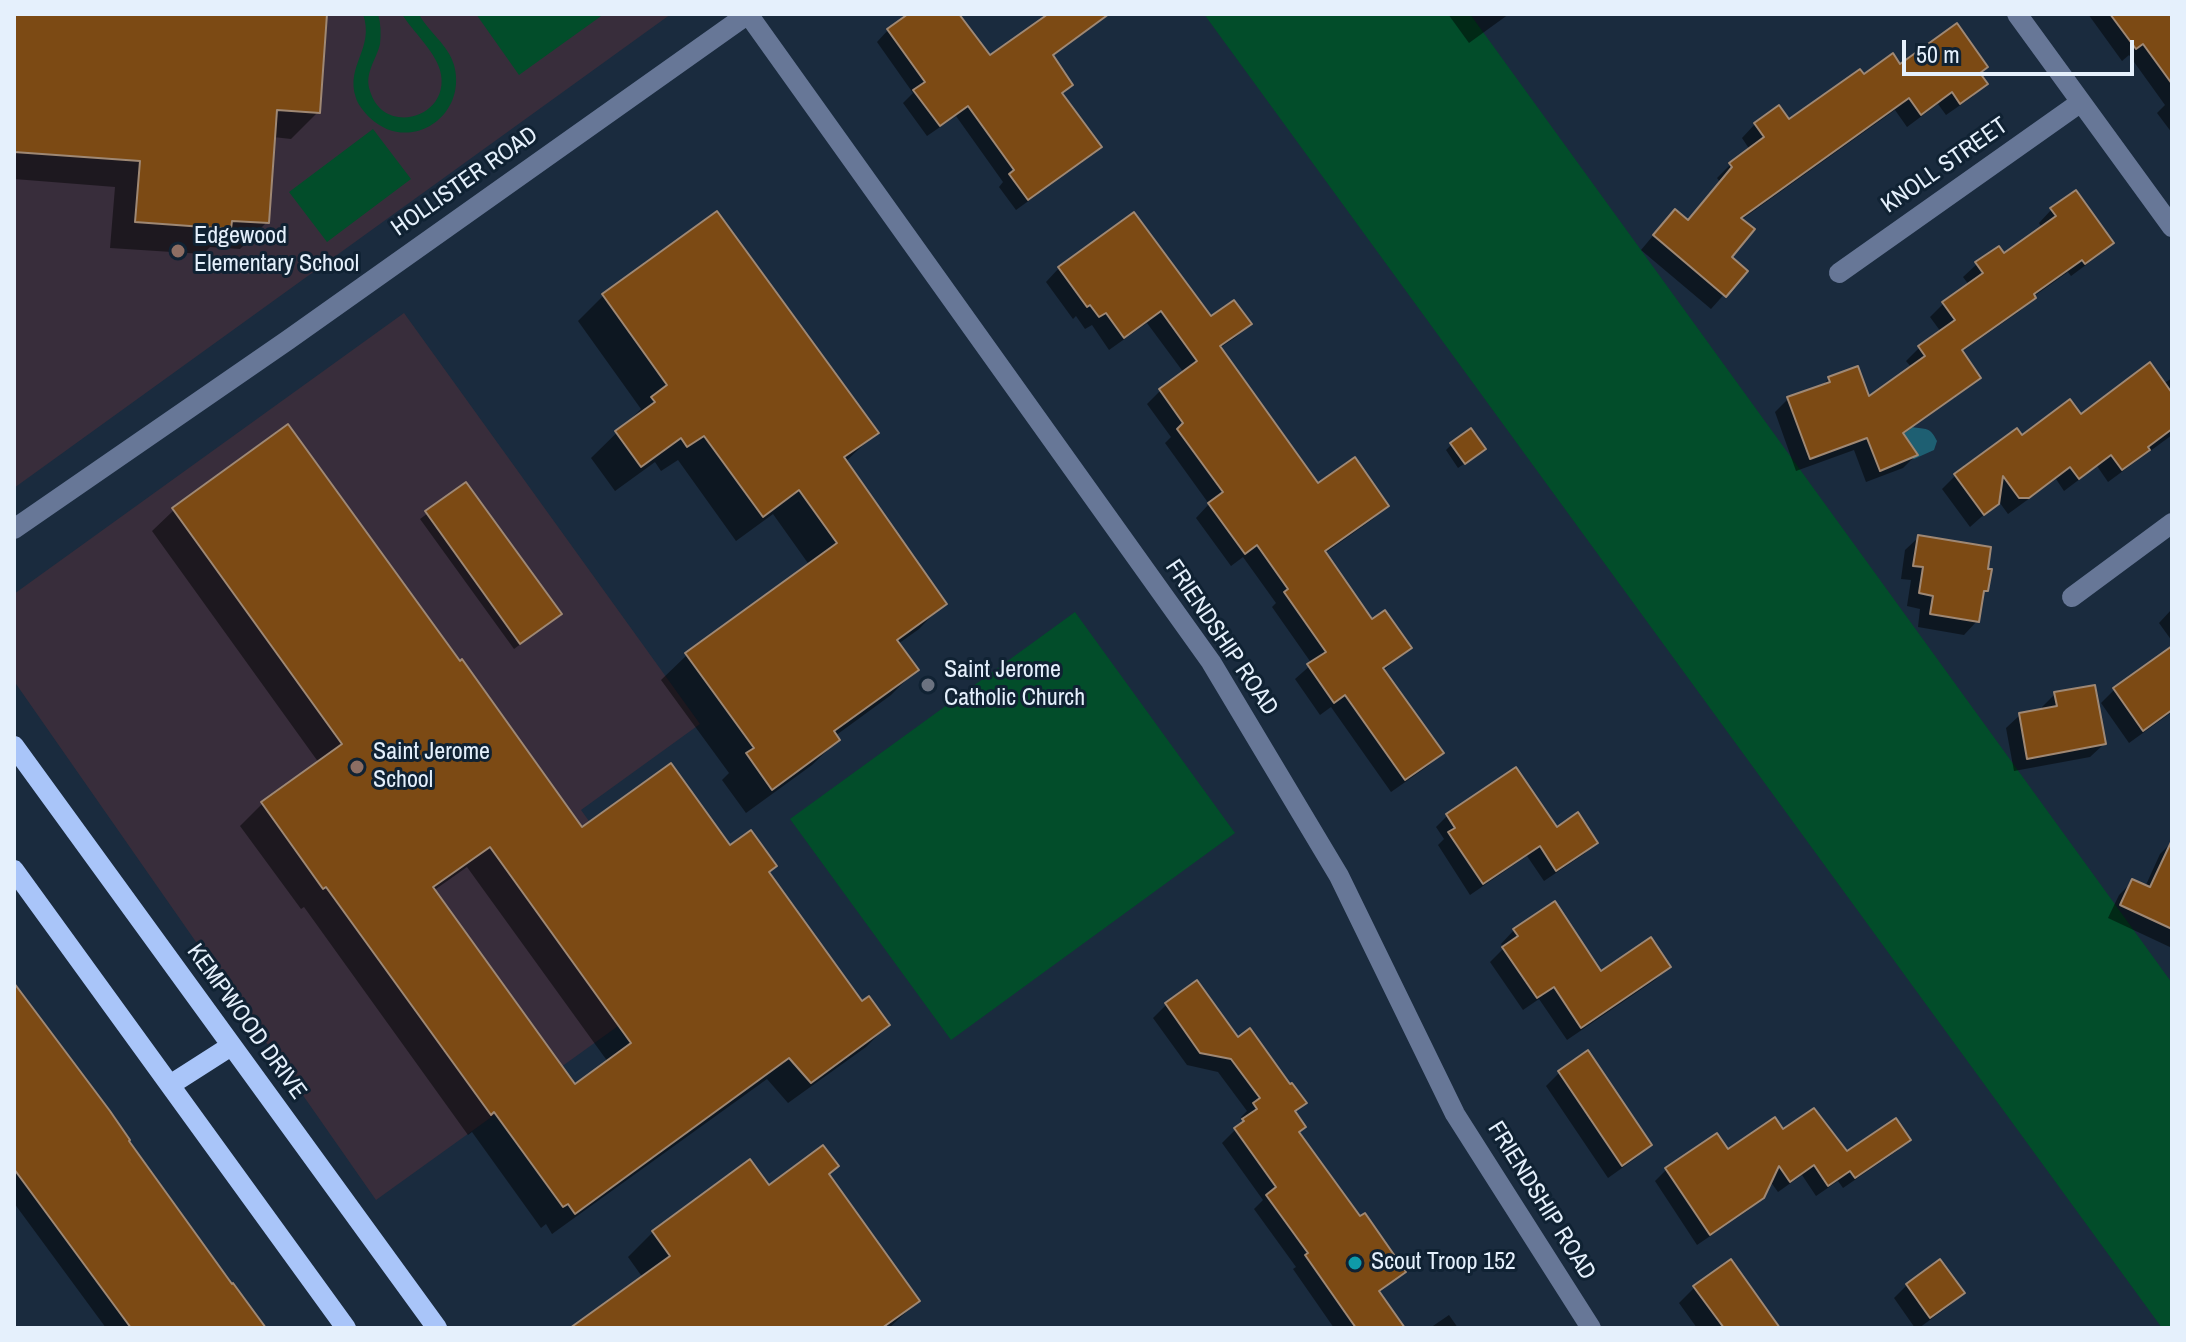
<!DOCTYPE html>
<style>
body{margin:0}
#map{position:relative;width:2186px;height:1342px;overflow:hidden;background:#1a2b3e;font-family:"Archivo Narrow",sans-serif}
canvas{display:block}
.frame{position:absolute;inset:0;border:16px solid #e5f0fc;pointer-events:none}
.scale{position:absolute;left:1902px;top:40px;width:232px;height:36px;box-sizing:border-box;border:4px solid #e5f0fc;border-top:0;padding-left:10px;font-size:24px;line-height:28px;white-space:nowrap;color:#e5f0fc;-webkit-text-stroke:6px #102233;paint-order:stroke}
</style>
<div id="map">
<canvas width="2186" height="1342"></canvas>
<div class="frame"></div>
<div class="scale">50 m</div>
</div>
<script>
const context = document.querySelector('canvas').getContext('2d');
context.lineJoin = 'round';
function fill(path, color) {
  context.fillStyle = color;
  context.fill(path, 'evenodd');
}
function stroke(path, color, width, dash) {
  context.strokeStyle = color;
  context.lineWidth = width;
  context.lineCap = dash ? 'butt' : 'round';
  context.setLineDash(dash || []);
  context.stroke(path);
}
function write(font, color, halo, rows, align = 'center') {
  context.font = font + ' "Archivo Narrow",sans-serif';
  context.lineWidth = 6;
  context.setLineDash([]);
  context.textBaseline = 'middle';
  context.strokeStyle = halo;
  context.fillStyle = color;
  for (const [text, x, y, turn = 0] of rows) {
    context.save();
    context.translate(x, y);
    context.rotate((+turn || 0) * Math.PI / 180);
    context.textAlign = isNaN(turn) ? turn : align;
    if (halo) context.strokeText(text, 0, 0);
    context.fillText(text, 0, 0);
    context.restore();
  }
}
fill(new Path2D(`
 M14 14H671L14 488Z
 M404 313 700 724 581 810 696 970 376 1200 14 681V594Z`), '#382d3b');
fill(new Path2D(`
 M363 14H378C381 24 381 34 380 44 376 61 364 73 370 91 384 138 453 117 440 70 434 50 413 32 402 14H419C428 32 448 44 454 65 468 116 410 155 370 118 365 113 358 105 356 98 345 65 375 49 363 14Z
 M476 14H604L519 75Z
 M1204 14H1470L2172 983V1328H2162Z
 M373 129 411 179 327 242 289 192Z
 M1075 612 1235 833 951 1040 790 819Z`), '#024d2a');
fill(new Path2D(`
 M1903 412 1912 427C1926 430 1930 426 1937 441L1934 450 1914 459 1905 454 1893 415Z`), '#1e5f72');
fill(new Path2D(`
 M14 14H325L318 112 291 139 273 137 267 222 240 249 210 247 203 254 110 248 115 187 14 179Z
 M911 14H957L990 58 1051 14H1110L1051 57 1071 85 1061 94 1099 147 1088 158 1016 210 999 187 1003 182 956 116 927 136 903 103 913 93 877 42 888 30Z
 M1448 14H1509L1469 43Z
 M2088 14H2172V133L2157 113 2165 105 2129 55 2122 61Z
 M1899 67 1979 74 1985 84 1972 97 1946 115 1938 104 1907 127 1895 110 1741 220 1729 258 1745 271 1711 309 1641 250 1662 225 1687 222 1720 182 1717 178 1730 165 1750 150 1742 138 1755 124 1789 122 1863 77Z
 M2052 209 2111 243 2098 256 2071 276 2068 272 2033 297 2020 311 1961 352 1979 377 1965 390 1902 435 1916 455 1903 468 1866 482 1854 450 1796 471 1775 412 1788 399 1820 387 1829 379 1868 399 1912 368 1906 361 1920 347 1941 332 1930 317 1943 304 1969 285 1963 277 1977 264 2004 256 2042 228 2039 223Z
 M717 214 876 433 845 462 944 603 919 629 898 644 916 670 891 695 835 736 838 740 812 765 746 813 722 780 729 773 661 680 687 655 810 566 773 514 736 541 678 460 661 471 655 462 615 491 591 458 641 409 578 321 603 296Z
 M1059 268 1210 319 1249 324 1236 337 1220 348 1317 486 1387 506 1373 519 1324 554 1372 622 1409 648 1383 671 1441 753 1428 766 1391 792 1331 707 1320 715 1295 679 1312 664 1272 607 1276 603 1243 557 1231 566 1196 518 1209 504 1165 443 1171 437 1147 404 1160 391 1184 373 1147 323 1109 350 1092 325 1085 329 1076 316 1073 319 1046 282Z
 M2172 378V435L2108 482 2097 466 2064 491 2056 479 2008 514 1997 499V503L1970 527 1942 489 1955 476 2022 437 2081 417 2163 384Z
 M1452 444 1477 455 1458 468 1446 450Z
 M466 485 553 620 514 649 420 519Z
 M174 510 582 830 730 848 767 873 862 1004 888 1025 866 1047 788 1103 767 1079 552 1234 546 1224 541 1228 472 1132 468 1135 304 907 301 909 240 826 262 804 319 763 152 531ZM467 867 608 1062 574 1087 433 891Z
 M1919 537 1986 590 1981 595 1977 621 1964 635 1918 627 1920 609 1907 606 1911 580 1901 579 1905 550Z
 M2172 609V641L2159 623Z
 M2172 648V712L2129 743 2101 703 2114 690Z
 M2055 694 2104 744 2090 757 2014 771 2006 728 2020 715 2042 711V707Z
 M1447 816 1595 843 1584 854 1544 881 1527 856 1470 895 1438 845 1444 839 1436 827Z
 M2172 842V948L2108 918 2119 895 2133 881 2145 887 2160 854Z
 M1554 903 1601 973 1668 967 1655 980 1567 1040 1539 999 1523 1010 1490 962 1504 948 1501 944 1514 930Z
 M1197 983 1238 1040 1304 1102 1294 1113 1304 1127 1298 1133 1359 1219 1404 1272 1379 1293 1403 1328H1334L1293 1269 1296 1267 1254 1209 1263 1200 1222 1143 1244 1121 1241 1117 1247 1111 1218 1072 1187 1065 1153 1018 1166 1005Z
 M14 986 128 1139 263 1328H106L14 1203Z
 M1588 1053 1650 1145 1636 1158 1608 1178 1546 1086 1559 1073Z
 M1782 1131 1846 1154 1909 1140 1897 1151 1843 1188 1838 1181 1816 1196 1802 1175 1778 1192 1770 1181 1762 1197 1750 1209 1697 1245 1655 1181 1666 1170 1717 1136 1727 1151Z
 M827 1175 918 1301 889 1328H577L643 1278 628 1257 653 1232 768 1187Z
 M1907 1285 1963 1293 1949 1306 1919 1328H1915L1894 1298Z
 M1695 1287 1778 1328H1697L1679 1303Z
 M1449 1315 1458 1328H1430Z`), '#0007');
const building = new Path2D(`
 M14 14H327L320 113 277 110 269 223 232 221 231 229 135 222 140 161 14 152Z
 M908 14H959L990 55 1048 14H1109L1053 55 1073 85 1062 93 1102 147 1028 200 1009 174 1014 170 968 106 940 126 913 90 925 82 887 29Z
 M2110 14H2172V84L2143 44 2136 49Z
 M1957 23 1988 67 1980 73 1988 84 1960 104 1952 92 1921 115 1909 98 1741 218 1755 229 1732 257 1748 271 1726 297 1653 235 1675 209 1688 220 1732 167 1729 163 1764 137 1754 123 1779 105 1789 119 1860 69 1864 74 1893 53 1900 64Z
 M2076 190 2114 243 2085 264 2082 260 2034 294 2036 298 1962 350 1981 378 1903 433 1918 455 1880 471 1867 438 1810 459 1787 397 1830 382 1828 377 1858 366 1869 396 1925 356 1918 346 1955 320 1942 302 1983 273 1975 262 1999 246 2004 253 2056 216 2050 208Z
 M717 211 879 433 844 457 947 604 897 640 919 670 834 731 840 740 772 790 746 753 754 748 685 653 837 543 799 490 763 517 704 436 687 447 681 438 641 467 615 431 655 402 651 397 667 385 602 294Z
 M1134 212 1211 316 1234 300 1252 324 1220 346 1318 483 1355 457 1389 506 1325 551 1372 619 1385 610 1412 648 1383 668 1444 753 1405 780 1345 695 1334 703 1307 664 1326 652 1284 592 1288 589 1257 545 1245 554 1208 503 1223 492 1177 429 1183 423 1159 389 1197 361 1161 311 1124 338 1106 313 1099 317 1090 305 1087 307 1058 267Z
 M2150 362 2172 393V429L2148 447 2150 450 2122 470 2111 455 2079 479 2070 467 2029 498H2019L2003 476 1999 504 1984 515 1954 474 2017 428 2022 435 2070 399 2081 414Z
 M288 424 460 661 462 659 582 827 671 763 730 845 751 830 777 866 769 872 862 1001 869 996 890 1025 811 1083 789 1058 575 1214 568 1204 563 1207 494 1112 491 1115 326 887 323 889 261 802 342 744 172 508ZM490 847 631 1043 575 1084 433 887Z
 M1471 428 1486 449 1465 464 1450 443Z
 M466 482 562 614 520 644 425 511Z
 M1918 535 1991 547 1988 569H1992L1988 591H1984L1979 622 1930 614 1933 596 1919 593 1923 567 1913 566Z
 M2172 646V710L2143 731 2113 688Z
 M2095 685 2106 744 2027 759 2019 713 2057 706 2054 692Z
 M1516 767 1557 827 1578 812 1598 843 1556 871 1540 846 1483 884 1448 832 1455 828 1446 814Z
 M2172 840V929L2120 905 2132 879 2150 887Z
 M1555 901 1601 971 1651 937 1671 967 1581 1028 1554 987 1537 998 1502 947 1518 936 1513 929Z
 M1197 980 1238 1037 1250 1028 1290 1084 1292 1083 1307 1103 1295 1111 1306 1127 1299 1132 1360 1216 1365 1213 1406 1272 1379 1291 1405 1328H1356L1305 1255 1308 1253 1266 1195 1276 1187 1234 1128 1244 1121 1242 1119 1257 1109 1253 1103 1260 1098 1231 1059 1200 1053 1165 1003Z
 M14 983 110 1111 130 1140 129 1141 232 1284 233 1283 266 1328H131L14 1169Z
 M1588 1050 1652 1145 1622 1166 1558 1071Z
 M1814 1108 1847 1151 1896 1118 1911 1140 1855 1178 1850 1171 1828 1186 1814 1165 1790 1182 1779 1166 1764 1198 1710 1235 1665 1168 1717 1133 1728 1149 1775 1117 1783 1129Z
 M823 1145 839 1166 829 1174 920 1301 882 1328H570L670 1256 652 1231 750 1159 769 1185Z
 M1731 1259 1780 1328H1724L1693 1286Z
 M1940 1259 1965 1293 1930 1318 1906 1284Z`);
fill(building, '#7c4a14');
stroke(building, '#9f8874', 2);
stroke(new Path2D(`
 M748 14 1211 662 1339 876 1455 1114 1591 1328
 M2017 14 2172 227
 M1839 273 2081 102
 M14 529 288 340 748 14
 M2072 597 2172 523`), '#677797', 20);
stroke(new Path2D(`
 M14 746 437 1328
 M14 870 346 1328
 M170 1085 231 1046`), '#a9c5f9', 20);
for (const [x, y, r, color] of [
 [178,251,8,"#8d6e63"],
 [928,685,8,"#6b7280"],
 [357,767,8,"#8d6e63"],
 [1355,1263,8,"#0f9aa8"]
]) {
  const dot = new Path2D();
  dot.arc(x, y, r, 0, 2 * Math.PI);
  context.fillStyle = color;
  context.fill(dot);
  stroke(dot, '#102233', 3);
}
write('24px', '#e5f0fc', '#102233', [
 ["KNOLL STREET",1945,166,-35],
 ["HOLLISTER ROAD",465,182,-35],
 ["FRIENDSHIP ROAD",1221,638,56],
 ["KEMPWOOD DRIVE",246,1022,54],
 ["FRIENDSHIP ROAD",1541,1201,58]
]);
write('24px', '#e5f0fc', '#102233', [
 ["Edgewood",194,237],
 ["Elementary School",194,265],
 ["Saint Jerome",944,671],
 ["Catholic Church",944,699],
 ["Saint Jerome",373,753],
 ["School",373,781],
 ["Scout Troop 152",1371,1263]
], 'left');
</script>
